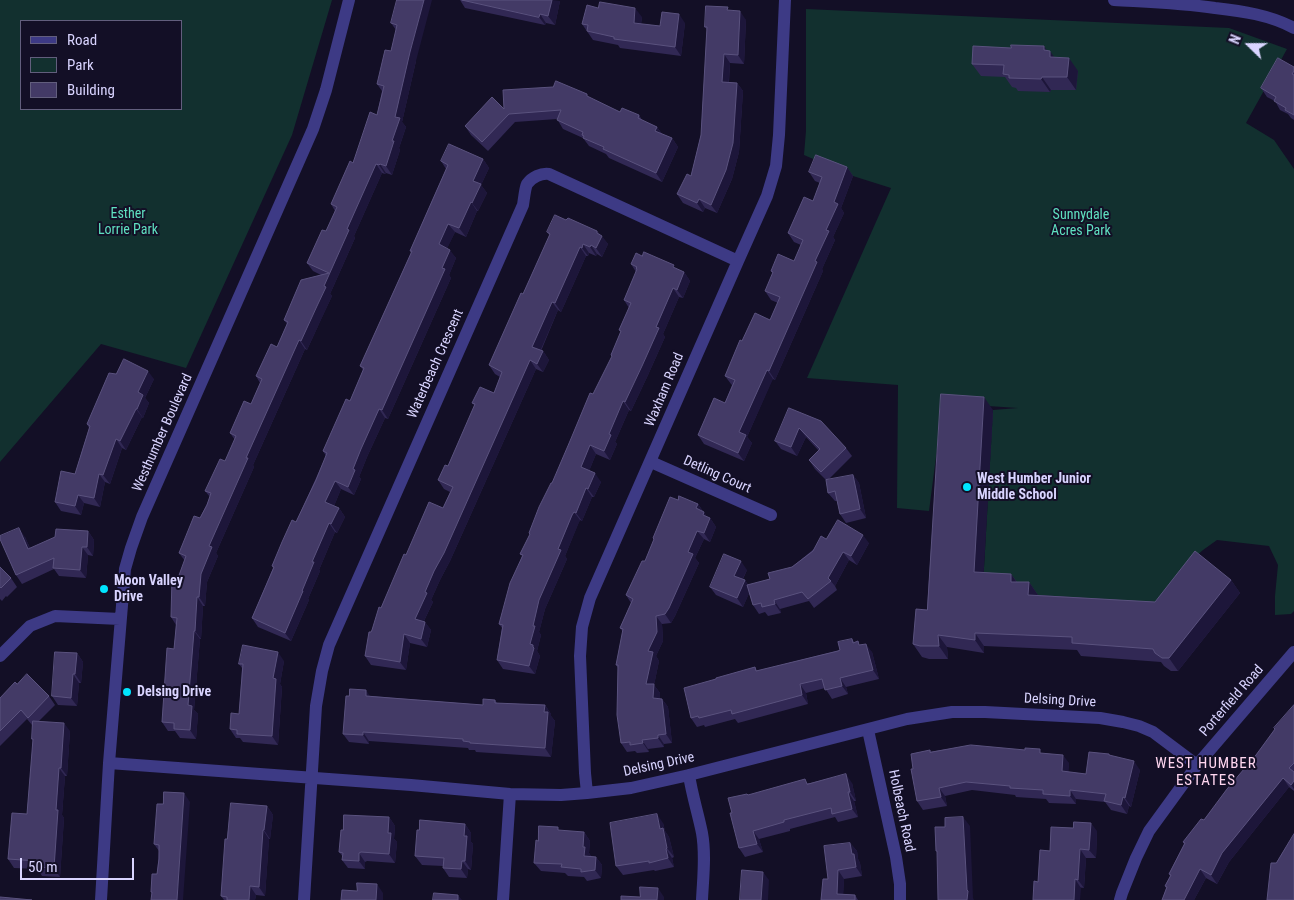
<!DOCTYPE html>
<style>
body{margin:0}
#map{position:relative;width:1294px;height:900px;overflow:hidden;background:#130f26;font-family:"Roboto Condensed",sans-serif}
canvas{display:block}
.legend{position:absolute;left:20px;top:20px;width:162px;height:90px;box-sizing:border-box;background:#130f26;border:1px solid #625e7d;margin:0;padding:6px 9px;list-style:none;font-size:15px;color:#d9d4ff}
.legend li{display:flex;align-items:center;gap:10px;height:25px}
.legend b{width:25px;border:1px solid #625e7d}
.north{position:absolute;left:1224px;top:20px;width:50px;height:50px;-webkit-text-stroke:4px #130f26;paint-order:stroke;rotate:292deg;font-size:14px;font-weight:700;line-height:20px;text-align:center;color:#d9d4ff}
.north::after{content:'';display:block;margin:auto;width:18px;height:22px;background:#d9d4ff;clip-path:polygon(50% 0,100% 100%,50% 72%,0 100%)}
.scale{position:absolute;left:20px;top:858px;width:114px;height:22px;box-sizing:border-box;border:2px solid #d9d4ff;border-top:0;padding-left:6px;font-size:15px;line-height:18px;white-space:nowrap;color:#d9d4ff;-webkit-text-stroke:4px #130f26;paint-order:stroke}
</style>
<div id="map">
<canvas width="1294" height="900"></canvas>
<ul class="legend">
<li><b style="height:6px;background:#3d3a85"></b>Road</li>
<li><b style="height:14px;background:#12302f"></b>Park</li>
<li><b style="height:14px;background:#433a66"></b>Building</li>
</ul>
<div class="north">N</div>
<div class="scale">50 m</div>
</div>
<script>
const context = document.querySelector('canvas').getContext('2d');
context.lineJoin = 'round';
function fill(path, color) {
  context.fillStyle = color;
  context.fill(path, 'evenodd');
}
function stroke(path, color, width, dash) {
  context.strokeStyle = color;
  context.lineWidth = width;
  context.lineCap = dash ? 'butt' : 'round';
  context.setLineDash(dash || []);
  context.stroke(path);
}
function write(font, color, halo, rows, align = 'center') {
  context.font = font + ' "Roboto Condensed",sans-serif';
  context.lineWidth = 4;
  context.setLineDash([]);
  context.textBaseline = 'middle';
  context.strokeStyle = halo;
  context.fillStyle = color;
  for (const [text, x, y, turn = 0] of rows) {
    context.save();
    context.translate(x, y);
    context.rotate((+turn || 0) * Math.PI / 180);
    context.textAlign = isNaN(turn) ? turn : align;
    if (halo) context.strokeText(text, 0, 0);
    context.fillText(text, 0, 0);
    context.restore();
  }
}
fill(new Path2D(`
 M0 0H332L292 135 186 368 101 344 0 462ZM21 21H181V109H21Z
 M806 9 1229 28 1287 49 1246 123 1274 140 1294 169V611L1291 614 1275 615V596L1278 565 1269 546 1217 540 1203 550 1195 557 1164 615 1037 608 983 585 993 410 1018 408 943 403 929 511 897 508 898 385 807 378 891 188 853 176 804 155 806 131Z`), '#12302f');
stroke(new Path2D(`
 M1114 0C1148 2 1181 3 1215 8 1242 11 1270 15 1294 28
 M651 462 771 515
 M0 656 30 626 55 616 120 619
 M868 730 896 857 900 884V900
 M109 763 411 785 510 794 561 795 587 793 631 788 689 775 907 719 952 712H985L1100 718 1123 722 1139 726 1153 732 1197 765
 M689 775C692 795 698 813 702 833 706 855 703 878 702 900
 M587 793 585 773 580 656 582 627 590 598 738 261 767 196 776 166 779 135 785 0
 M101 900 109 763 125 569 131 548 142 517 313 129 326 90 349 0
 M304 900 316 706 322 671 329 645 523 205C524 199 525 188 527 184 532 177 541 173 549 174L738 261
 M503 900 510 794
 M1120 900 1122 893 1136 858 1149 831 1197 765 1294 652`), '#3d3a85', 12);
fill(new Path2D(`
 M397 0 416 61 402 122 406 127 399 148 400 150 392 175 386 173 385 174 382 173 354 236 355 238 330 294 332 296 323 315 307 350 305 349 253 465 254 467 216 553 218 556 207 582 205 606H203L201 639H200L194 710 198 714 196 739 180 738 175 731H168L162 722 174 649 176 625 171 617 178 578 185 561 179 553 200 518 210 497 205 491 225 461 235 440 230 433 251 404 260 383 256 376 277 347 287 324 284 320 321 275 313 271 307 263 326 231 335 211 331 204 377 115 382 91 377 84 391 51 396 30 391 23Z
 M460 0H462L560 1 555 25 546 23 545 25 465 8Z
 M730 11 746 20 744 64 730 63 729 82 737 83 743 91 739 152 732 179 717 213 705 208 703 212 683 203 677 194 691 176 701 135 707 30 705 27Z
 M642 17 641 24 660 26 685 23 681 56 620 48 618 45 593 40 582 24Z
 M1046 50 1054 57 1078 71 1076 90H1051L1050 92 1018 91 1016 88 1012 87 1005 77 981 76 972 64Z
 M1294 67V120L1291 118 1288 114 1280 110 1275 101 1267 97 1261 88Z
 M590 98 620 112 639 115 642 120 657 127 662 134 672 138 678 147 662 182 609 158 606 154 589 146 583 138 563 129 557 119 515 122 488 151 471 135 465 126 504 109Z
 M483 159 489 168 481 185 487 193 478 211H477L466 237 455 232 447 248 456 258 449 275 451 278 388 419 385 418 367 457 359 477 361 479 354 495 341 489 334 506 339 508 345 517 337 533 335 532 319 570 320 571 308 599 309 600 291 641 258 627 252 618 273 568 272 566 296 522 326 456 323 451 350 401 363 370 360 366 411 253 410 251 446 169 441 161Z
 M847 167 853 176 841 208 844 213 833 237 835 240 822 269 823 271 775 380 773 379 772 380 747 437 752 443 744 461 704 444 698 435 725 403 732 385 731 384 725 376 742 341 770 320 778 303 771 300 765 291 773 274 771 271 794 261 801 245 794 242 788 233 813 201 820 183 815 181 809 172Z
 M566 220 597 231 608 244 602 257 597 254 596 256 589 253 588 256H586L561 312 558 310 541 351H543L549 360 543 372 536 369 450 561 440 580 431 600 433 602 424 621 431 630 427 647 410 643 406 670 371 665 365 656 371 632 372 630 381 608 406 555 443 508 450 492 444 489 438 480 448 466 475 406 472 403 494 393 500 377 495 374 489 365 523 294 550 236 547 232Z
 M631 264 677 269 684 272 690 281 683 298 679 297 663 334 665 337 648 375 631 411 629 410 615 442 617 444 610 460 596 454 589 471 601 482 594 497H592L582 521 580 520 578 524 565 556 567 559 545 609 539 632 541 635 537 651 540 656 535 674 503 669 497 660 502 628 499 624 522 556 520 554 530 534 529 533 593 394 612 357 611 355 621 332 619 330 629 308 624 300 636 272Z
 M116 374 154 379 145 398 149 403 143 418 142 417 126 450 122 448 110 484 105 482 100 507 84 503 81 515 61 511 55 502 75 474 89 428 87 424Z
 M789 408 846 448 852 456 828 480 853 475 859 483 866 518 846 523 840 514 837 501H835L828 493 826 480 815 469 809 460 819 451 806 437 797 456 781 449 775 441Z
 M993 410 983 573 1011 574 1017 582H1029L1038 595 1155 602 1231 580 1240 593 1178 671H1171L1164 666 1161 662 1081 656 1077 650 984 646V653L947 647 948 659H929L922 657 913 644 927 610Z
 M678 500 698 504 707 517 710 518 716 527 710 542 704 539 695 558 699 563 675 616 671 623 662 624 663 641 656 656 659 661 654 685 660 693V699H662L668 707 672 743 664 744V747L648 749 649 752 637 753 635 751 627 752 621 743 618 668 616 665 623 632 620 628 631 603 626 595 645 561 654 540 653 538Z
 M88 531 94 540 93 556 88 555 86 578 59 576 54 569 22 584 16 575 25 537 30 548Z
 M826 539 869 543 857 565 849 560 835 586 837 590 814 608 809 601 780 609 781 613 768 616 765 612 759 614 753 605 749 593 743 607 716 595 710 587 747 570 743 579 745 580 748 585 770 579 792 567Z
 M0 567 11 578 17 587 7 597 6 596 2 601 0 599Z
 M852 639 854 642 872 652 879 679 846 687 848 694 832 699 825 688 806 693 808 704 738 723 735 719 705 727 704 725 697 727 691 718 716 679 755 667 757 671 840 650Z
 M77 653 83 662 81 683H79L77 706 58 705 52 696Z
 M284 661 280 684 282 687 278 745 243 742 240 738H236L230 729 239 714 242 668 239 664Z
 M17 684 49 696 55 705 39 721 70 731 67 776H65L62 815 64 818 60 877 42 876 38 869 14 868 8 859 27 814 33 741 32 739V725L27 719 0 746V698Z
 M371 696 483 705 495 700 497 703 545 705 551 714V716L555 721 551 757 476 752 475 750H469L468 748 369 741V744L349 742 343 734Z
 M1294 705V791L1289 787 1229 862 1217 884 1206 878 1194 900H1162L1166 888 1165 886 1170 876 1169 874 1184 844 1183 842 1204 820 1256 755Z
 M930 750 931 752 1044 754 1069 763 1068 772 1086 774 1109 754 1110 756 1140 770 1131 807 1129 806 1127 814 1111 810 1105 802 1076 799V804L1049 803 1046 799 1016 797 1015 795 972 790 945 796 947 806 923 810 917 801 913 769Z
 M808 783H852L856 801H854L858 817 838 822 835 817 790 829V831L759 839 763 852 745 857 739 848 732 813 748 795Z
 M190 802 152 893 151 892 157 874 159 851 154 844 163 804Z
 M267 806 273 815 270 839H269L265 896 256 895 255 900H224L221 896Z
 M389 817 395 826 394 839 397 842 395 863 367 861 365 862V869L348 868 342 860 343 857 339 852 343 830Z
 M663 823 665 831 669 837 674 857 672 858 674 867 655 871 654 870 623 875 616 866Z
 M465 824 471 833V842L473 844 471 870 468 869 467 878 449 877 443 868V866L422 865 415 856Z
 M561 831 584 832 590 841 589 853 591 856 596 857 602 865 601 878 587 881 584 877 568 876 565 873 541 871 534 863 538 841Z
 M1097 831 1096 858H1086L1084 888 1038 882 1050 851Z
 M850 843 857 851 858 859 860 863 862 876 844 879 843 894 855 895 858 900H821L828 879Z`), '#312854');
fill(new Path2D(`
 M424 0H432L416 61 402 122 406 127 399 148 400 150 392 175 386 166 392 141 395 117 410 52Z
 M552 0 560 1 555 25 548 16Z
 M635 8 642 17 640 31 634 23Z
 M740 11 746 20 744 64 738 55Z
 M540 14 546 23 545 25 539 17Z
 M679 14 685 23 681 56 675 47Z
 M1044 46 1050 55V51L1059 64V70L1044 50Z
 M724 54 730 63 728 91 722 82Z
 M1069 58 1078 71 1076 90 1067 77Z
 M1042 77 1051 90 1050 92 1041 79Z
 M737 83 743 91 739 152 732 179 717 213 711 205Z
 M657 127 663 136 655 131Z
 M672 138 678 147 662 182 656 173Z
 M483 159 489 168 481 185 487 193 478 211 472 203 473 181Z
 M376 164 382 173 354 236 355 238 330 294 332 296 307 350 301 341 347 229Z
 M380 164 386 173 385 174 379 165Z
 M847 167 853 176 841 208 844 213 833 237 835 240 822 269 823 271 775 380 769 371 815 261 826 230 834 202Z
 M699 199 705 208 703 212 697 203Z
 M471 202 477 211 466 237 459 228Z
 M448 224 455 232 445 253 439 244Z
 M597 231 602 237V236L608 244 602 257 596 248 597 233Z
 M583 244 589 253 588 256 582 248Z
 M591 245 597 254 596 256 590 247Z
 M580 247 586 256 561 312 555 303Z
 M450 250 456 258 449 275 451 278 388 419 382 410 442 268Z
 M684 272 690 281 683 298 677 290Z
 M673 288 679 297 663 334 665 337 648 375 631 411 625 402Z
 M552 302 558 310 538 356 532 347Z
 M299 340 305 349 253 465 254 467 216 553 218 556 207 582 205 606 199 597 201 574 209 546 246 458Z
 M543 351 549 360 543 372 537 364Z
 M530 360 536 369 450 561 440 580 431 600 433 602 421 627 415 619 425 592Z
 M767 370 773 379 747 437 752 443 744 461 738 453 739 432Z
 M148 371 154 379 145 398 149 403 143 418 137 409 138 392Z
 M984 397 993 410 983 585 974 572Z
 M623 401 629 410 615 442 617 444 610 460 604 451 609 434Z
 M136 409 142 417 126 450 120 441Z
 M379 409 385 418 367 457 359 477 361 479 354 495 348 487 353 469 361 449Z
 M799 428 806 437 797 456 791 447Z
 M116 439 122 448 110 484 103 475Z
 M590 445 596 454 587 476 581 467Z
 M595 473 601 482 594 497 588 489Z
 M99 474 105 482 100 507 94 498Z
 M853 475 859 483 866 518 860 509Z
 M335 481 341 489 332 511 325 502Z
 M586 488 592 497 582 521 576 513Z
 M78 495 84 503 81 515 75 506Z
 M698 504 704 513 696 508Z
 M339 508 345 517 337 533 331 524Z
 M574 512 580 520 565 556 567 559 545 609 539 632 541 635 537 651 540 656 535 674 529 666 530 644 533 626 539 600 558 549Z
 M704 512 709 520 710 518 716 527 710 542 704 533 703 515Z
 M329 523 335 532 319 570 320 571 308 599 309 600 291 641 285 633 302 591 312 562Z
 M19 528 25 537 34 558 28 549Z
 M88 531 94 540 93 556 87 547Z
 M697 531 704 539 695 558 699 563 675 616 671 623 665 614 688 552Z
 M863 535 869 543 857 565 851 556Z
 M82 547 88 555 86 578 80 570Z
 M843 552 849 560 835 586 828 578Z
 M741 561 747 570 740 584 734 576Z
 M1011 574 1020 587 1011 582Z
 M745 580 751 589 743 607 737 598Z
 M1231 580 1240 593 1178 671 1169 658Z
 M1029 582 1038 595H1028Z
 M197 597 203 606 201 639 195 631Z
 M774 600 780 609 781 613 775 604Z
 M656 616 662 624 663 641 656 656 659 661 654 685 660 693V707L653 698 646 684 648 651Z
 M425 622 431 630 427 647 421 639Z
 M194 631 200 639 194 710 198 714 196 739 190 730 188 705Z
 M975 633 984 646V653L975 640Z
 M404 634 410 643 406 670 400 662Z
 M938 635 947 647 948 659 939 646Z
 M866 644 872 652 879 679 873 670Z
 M278 652 284 661 280 684 282 687 278 745 272 736 273 678Z
 M77 653 83 662 81 683 75 674Z
 M73 674 79 683 77 706 71 698Z
 M840 678 846 687 848 694 842 686Z
 M800 684 806 693 808 704 802 695Z
 M366 690 372 699 366 696Z
 M662 699 668 707 672 743 666 734Z
 M545 705 551 714V716L555 721 551 757 545 748 544 712Z
 M64 723 70 731 67 776 61 768Z
 M363 732 369 741V744L363 735Z
 M658 735 664 744V747L658 738Z
 M642 740 648 749 649 752 643 743Z
 M1063 755 1069 763 1068 780 1062 771Z
 M1134 761 1140 770 1131 807 1125 798Z
 M59 768 65 776 62 815 64 818 60 877 54 868 56 810Z
 M846 774 852 783 856 801 850 792Z
 M1283 778 1289 787 1229 862 1217 884 1211 875 1222 853Z
 M1294 781V789L1291 785Z
 M939 788 945 796 947 806 941 797Z
 M1070 790 1076 799V804L1070 796Z
 M848 792 854 801 858 817 852 809Z
 M184 793 190 802 183 900H177Z
 M1123 797 1129 806 1127 814 1121 805Z
 M267 806 273 815 270 839 264 830Z
 M657 814 663 823 665 831 669 837 674 857 667 848 660 829Z
 M389 817 395 826 394 839 397 842 395 863 389 854 388 833Z
 M963 817 970 826 973 898 974 900H967Z
 M1091 823 1097 831 1096 858 1089 850Z
 M465 824 471 833V842L473 844 471 870 465 861 464 836Z
 M263 830 269 839 265 896 259 887Z
 M753 831 759 839 763 852 757 844Z
 M584 832 590 841 589 853 591 856V864L584 856 583 847Z
 M850 843 857 851 858 859 860 863 862 876 856 867 852 854Z
 M666 849 672 858 674 867 668 858Z
 M1080 849 1086 858 1084 888 1078 880Z
 M359 853 365 862V869L359 861Z
 M596 857 602 865 601 878 595 870Z
 M462 861 468 869 467 878 461 869Z
 M1200 869 1206 878 1194 900H1184Z
 M838 870 844 879 843 900 837 894Z
 M763 872 769 880 768 900H761Z
 M1075 879 1081 888 1080 900H1074Z
 M377 884 383 893V900H376Z
 M250 886 256 895 255 900H249Z
 M658 888 664 897V900H657Z
 M458 895 462 900H458Z`), '#1d163a');
const building = new Path2D(`
 M397 0H424L410 52 395 117 400 118 392 141H394L386 166 380 164 379 165 376 164 347 229 349 230 324 286 326 287 317 306 301 341 299 340 246 458H248L209 546 212 547 201 574 199 597H197L195 631H194L188 705 192 706 190 730 174 729V723L162 722 167 648 174 649 177 618 171 617 172 578H178L186 556 179 553 194 516 200 518 207 505 211 493 205 491 220 459 225 461 236 436 230 433 244 401 251 404 262 379 256 376 271 344 277 347 288 322 284 320 301 280 329 273 307 263 322 230 326 231 337 207 331 204 350 161 353 163 370 112 377 115 384 86 377 84 385 50 391 51 397 25 391 23Z
 M462 0H552L548 16 540 14 539 17Z
 M600 2 635 8 634 23 660 26 662 12 679 14 675 47 614 39V37L587 31 588 25 582 24 587 5 598 8Z
 M706 6 728 7 727 10 740 11 738 55 724 54 722 82 737 83 733 143 726 170 711 205 699 199 697 203 677 194 687 174 691 176 701 135 707 27H705Z
 M1011 45 1044 46V50L1050 51V57L1069 58 1067 77H1042L1041 79 1009 78V75L1003 74 1004 65 972 64 973 46 1011 48Z
 M1278 58 1294 67V71L1292 74 1294 75V115L1285 110 1286 108 1274 101 1276 97 1261 88Z
 M556 81 587 94V96L620 112 622 108 639 115 638 118 657 127 655 131 672 138 656 173 603 149 604 147 583 138 584 136 582 135 583 132 557 120 561 110 509 114 482 142 465 126 492 97 504 109 503 90 553 87Z
 M449 144 483 159 473 181 481 184 472 203 471 202 459 228 448 224 439 244 450 250 442 268 445 269 382 410 379 409 361 449 353 469 355 470 348 487 335 481 325 502 339 508 331 524 329 523 312 562H314L302 591H303L285 633 252 618 274 567 272 566 282 542 292 520 296 522 316 480 327 453 323 451 346 399 350 401 364 368 360 366 412 251H410L448 165 441 161Z
 M816 155 847 167 834 202 838 204 826 230 829 231 815 261 817 262 769 371 767 370 766 372 739 432 746 435 738 453 698 435 714 398 725 403 735 380 725 376 740 340 742 341 755 313 770 320 780 297 765 291 773 272 771 271 778 254 794 261 803 240 788 233 804 197 813 201 822 177 809 172Z
 M555 215 566 220 568 218 597 231V233L602 236 596 248 591 245 590 247 583 244 582 248 580 247 555 303 552 302 532 347 543 351 537 364 530 360 444 553 434 571 425 592 427 593 415 619 425 622 421 639 404 634 400 662 365 656 369 632H371L372 630 379 607 381 608 404 554 406 555 429 502 443 508 453 487 438 480 445 465 448 466 475 404 472 403 480 387 494 393 502 372 489 365 521 293 523 294 550 234 547 232Z
 M644 252 674 265 673 267 684 272 677 290 673 288 656 327 659 328 642 366 625 402 623 401 609 434 611 435 604 451 590 445 581 467 595 473 588 489 586 488 576 513 574 512 572 515 558 549 561 550 539 600 533 626H535L530 644 533 645V647L534 648 529 666 497 660 503 625 499 624 510 583 523 555 520 554 530 534 529 533 539 507 551 483H552L570 441 590 393 593 394 612 356 611 355 621 331 619 330 631 303 624 300 637 269 636 268 637 267 631 264 636 253 642 256Z
 M124 359 148 371 138 392 143 395 137 409H136L120 441 116 439 103 475 99 474 94 498 78 495 75 506 55 502 61 471 75 474 90 426 87 424 109 373 116 374Z
 M941 394 984 397 974 572 1011 574V582H1029L1028 595 1155 602 1195 551 1231 580 1169 658H1162L1155 653 1153 649 1072 643V637L975 633V640L938 635 939 646H920L913 644 916 609 927 610Z
 M789 408 821 421 846 448 821 472 809 460 820 449 799 428 791 447 775 441Z
 M853 475 860 509 840 514 835 491 828 493 826 480Z
 M679 496 698 504 696 508 704 512 703 515 710 518 704 533 697 531 688 552 693 554 669 608 665 614 656 616 657 632 648 651 653 652 646 684H654L653 698 662 699 666 734 658 735V738L642 740 643 743 630 745V742L621 743 617 715 618 665H616L623 629 620 628 633 599 626 595 642 561H645L654 539 653 538 670 497 678 500Z
 M838 520 863 535 851 556 843 552 828 578 831 581 808 599 802 592 774 600 775 604 762 607 761 603 753 605 747 585 770 579 768 573 792 567 813 551 821 536 826 539Z
 M19 528 28 549 55 537 56 529 88 531 87 547H82L80 570 53 568 54 558 16 575 0 539V536Z
 M724 554 741 561 734 576 745 580 737 598 710 587Z
 M0 567 11 578 1 588 0 587Z
 M852 639 853 643 858 641 859 645 866 644 873 670 840 678 842 686 825 690 822 679 800 684 802 695 732 714 731 710 699 718 698 716 691 718 684 688 716 679V678L755 667 756 671 838 651 840 650 838 642Z
 M243 645 278 652 273 678 276 679 272 736 237 734V730L230 729 231 713 239 714 243 664H239Z
 M55 652 77 653 75 674H73L71 698 52 696Z
 M27 674 49 696 28 718 21 710 0 731V698L15 682 17 684Z
 M350 689 366 690V696L391 698 483 705V699L495 700V703L545 705 544 712H548L545 748 470 743V742L463 741V739L363 732V735L343 734 346 696H349Z
 M1294 705V763L1289 768 1294 772V781L1291 785 1283 778 1222 853 1211 875 1200 869 1184 900H1162L1167 887 1165 886 1171 875 1169 874 1185 843 1183 842 1201 819 1204 820 1227 789 1256 755 1275 729 1274 728Z
 M33 721 64 723 61 768H59L56 810H58L54 868 36 867 37 861 8 859 12 813 27 814 33 739H32Z
 M971 745 1025 750V748L1040 749V753L1063 755 1062 771 1086 774 1089 752 1109 754V755L1134 761 1125 798 1123 797 1121 805 1104 801 1106 794 1070 790V796L1043 794V790L1010 788V786L966 782 939 788 941 797 917 801 911 769H913L911 754 930 750V752Z
 M846 774 850 792H848L852 809 832 814 831 808 784 820V822L753 831 757 844 739 848 730 813H732L728 798 747 794 748 795 805 779 807 784Z
 M164 792 184 793 177 900H151L152 892H151L152 874H157L159 859V845L154 844 157 804H163Z
 M231 803 267 806 264 830H263L259 887 250 886 249 900H227V897L221 896 225 839H227Z
 M657 814 660 829 663 828 667 848 666 849 668 858 649 863V861L616 866 610 823Z
 M344 815 389 817 388 833H391L389 854 361 852 359 853V861L342 860 343 853 339 852 341 830H343Z
 M963 817 967 890 968 891 967 900H938L937 851H936L935 827H945V818Z
 M420 820 465 824 464 836H467L465 861H462L461 869 443 868 444 858 415 856 417 830H419Z
 M1074 822 1091 823 1089 850 1080 849 1078 880 1075 879 1074 900H1033L1034 881 1038 882 1040 850 1050 851 1051 827 1073 828Z
 M539 826 558 827V830L584 832 583 847H585L584 856 596 857 595 870 581 872V869L561 867 562 864 534 863 536 840 538 841Z
 M1294 834V900H1267L1271 863H1276Z
 M850 843 852 854H854L856 867 838 870 837 894 855 895V900H821L823 879H828L824 846Z
 M742 870 763 872 761 900H740Z
 M357 883 377 884 376 900H341L342 890 357 891Z
 M640 887 658 888 657 900H621V896L640 897Z
 M434 893 458 895V900H433Z
 M0 897 32 900H0Z`);
fill(building, '#433a66');
stroke(building, '#5a527e', 1);
for (const [x, y, r, color] of [
 [967,487,5,"#00e5ff"],
 [104,589,5,"#00e5ff"],
 [127,692,5,"#00e5ff"]
]) {
  const dot = new Path2D();
  dot.arc(x, y, r, 0, 2 * Math.PI);
  context.fillStyle = color;
  context.fill(dot);
  stroke(dot, '#130f26', 2);
}
write('14px', '#5fe0c0', '#130f26', [
 ["Esther",128,214],
 ["Lorrie Park",128,230],
 ["Sunnydale",1081,215],
 ["Acres Park",1081,231]
]);
write('14px', '#d9d4ff', '#130f26', [
 ["Waterbeach Crescent",436,364,-66],
 ["Waxham Road",665,390,-67],
 ["Westhumber Boulevard",163,433,-66],
 ["Detling Court",717,475,24],
 ["Delsing Drive",1060,701,3],
 ["Porterfield Road",1232,701,-49],
 ["Delsing Drive",659,765,-12],
 ["Holbeach Road",901,811,78]
]);
write('bold 14px', '#d9d4ff', '#130f26', [
 ["West Humber Junior",977,479],
 ["Middle School",977,495],
 ["Moon Valley",114,581],
 ["Drive",114,597],
 ["Delsing Drive",137,692]
], 'left');
context.letterSpacing = '1px';
write('15px', '#ffd6f0', '#130f26', [
 ["WEST HUMBER",1206,764],
 ["ESTATES",1206,781]
]);
context.letterSpacing = '0px';
</script>
